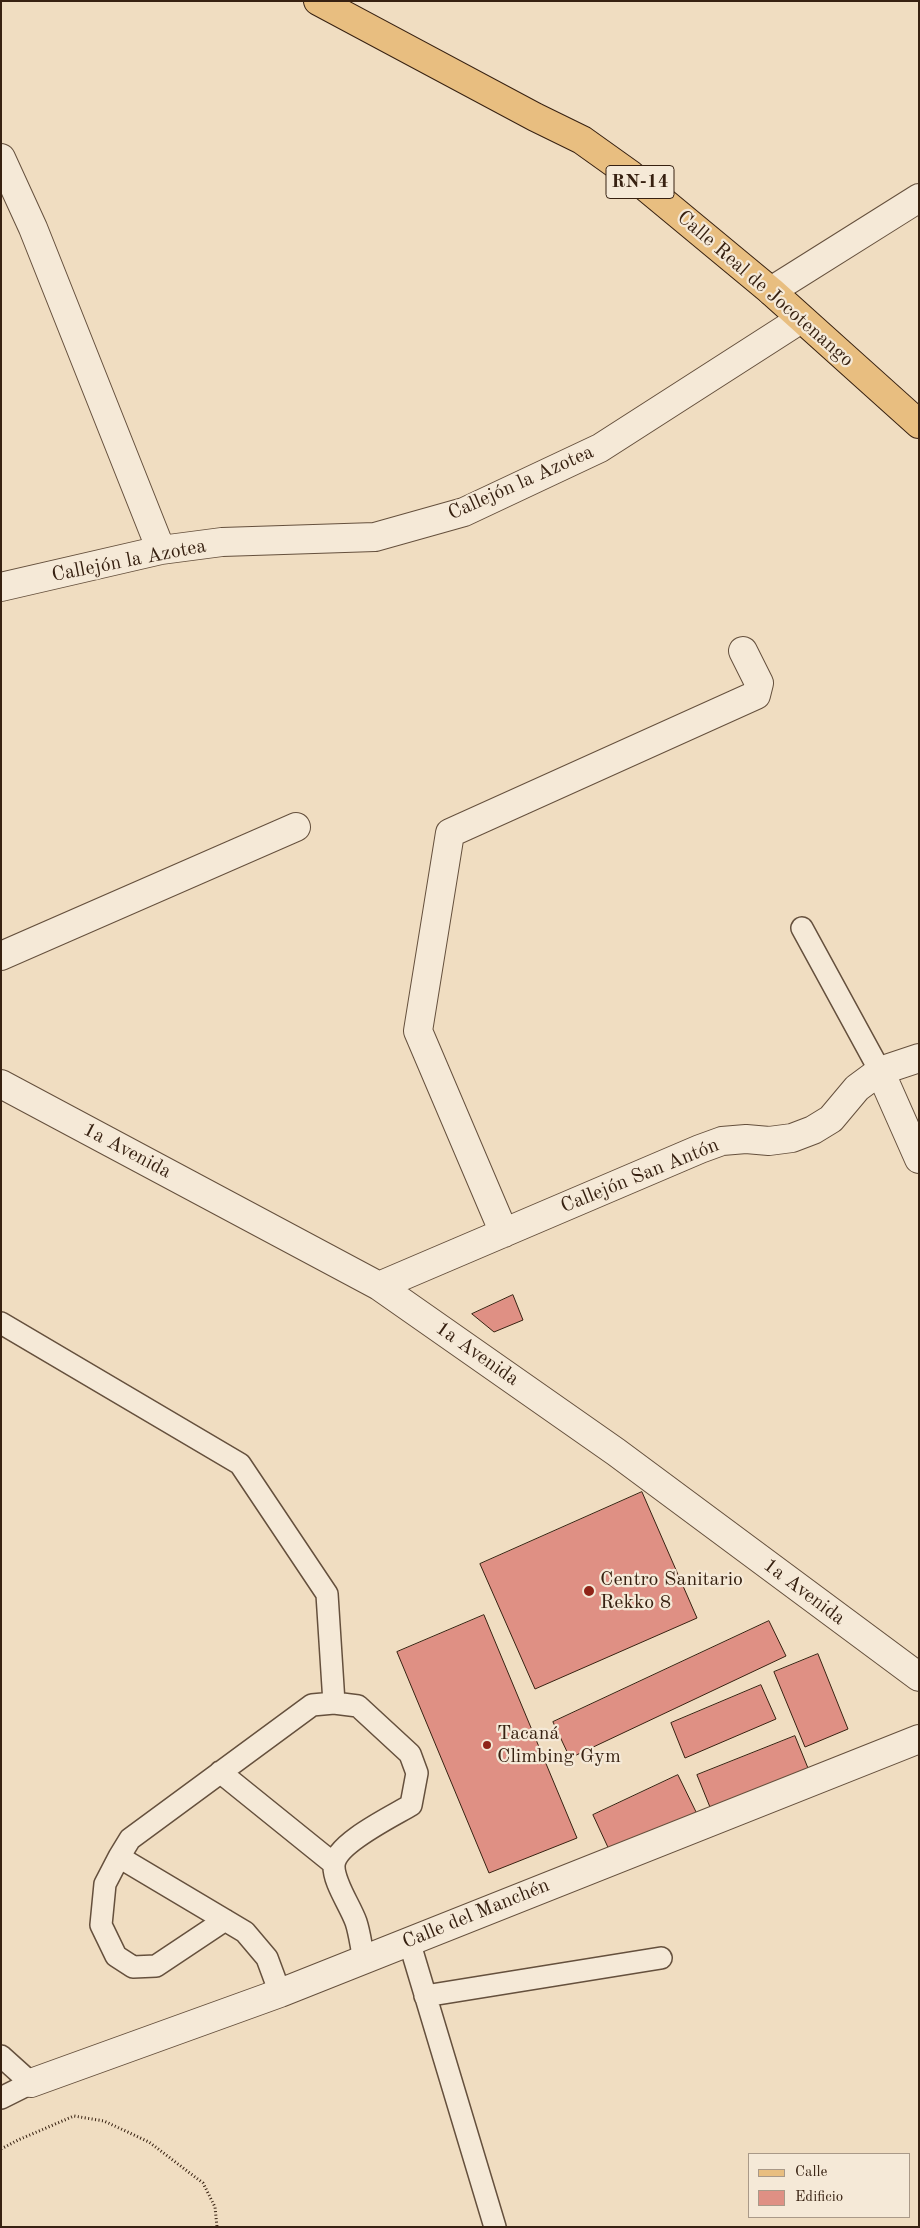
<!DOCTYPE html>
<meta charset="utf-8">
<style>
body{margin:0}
#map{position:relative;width:920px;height:2228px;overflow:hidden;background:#f0ddc1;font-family:"Old Standard TT",serif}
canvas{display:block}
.frame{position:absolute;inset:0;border:2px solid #372111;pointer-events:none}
.legend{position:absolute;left:748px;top:2153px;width:162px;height:65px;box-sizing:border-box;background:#f5e9d7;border:1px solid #a99988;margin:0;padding:6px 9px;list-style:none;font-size:15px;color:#372111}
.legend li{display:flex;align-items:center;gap:10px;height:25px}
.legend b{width:25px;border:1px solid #a99988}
</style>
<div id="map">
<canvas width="920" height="2228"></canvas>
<div class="frame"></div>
<ul class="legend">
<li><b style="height:6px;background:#e8be80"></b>Calle</li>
<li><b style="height:14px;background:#df9084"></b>Edificio</li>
</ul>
</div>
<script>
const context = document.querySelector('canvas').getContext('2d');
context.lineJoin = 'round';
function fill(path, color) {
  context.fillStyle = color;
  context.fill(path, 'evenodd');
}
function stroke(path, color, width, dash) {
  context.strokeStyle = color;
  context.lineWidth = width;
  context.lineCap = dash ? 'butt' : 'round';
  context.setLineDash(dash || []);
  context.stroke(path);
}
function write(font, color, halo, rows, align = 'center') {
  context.font = font + ' "Old Standard TT",serif';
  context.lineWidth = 4.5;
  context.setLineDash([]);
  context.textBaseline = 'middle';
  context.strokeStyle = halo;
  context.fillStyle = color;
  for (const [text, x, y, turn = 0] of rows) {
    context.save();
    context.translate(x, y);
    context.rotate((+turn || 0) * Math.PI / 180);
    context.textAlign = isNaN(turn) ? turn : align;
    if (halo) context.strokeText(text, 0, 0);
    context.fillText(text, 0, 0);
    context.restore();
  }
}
const building = new Path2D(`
 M513 1295 523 1320 494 1332 472 1314Z
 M642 1492 697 1618 535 1689 480 1564Z
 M484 1615 577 1838 489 1873 397 1652Z
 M769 1621 786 1656 570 1758 553 1722Z
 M818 1654 848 1729 805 1747 774 1672Z
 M761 1685 776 1719 685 1758 671 1723Z
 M795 1736 812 1778 714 1817 697 1775Z
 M678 1775 698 1816 612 1856 593 1815Z`);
fill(building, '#df9084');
stroke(building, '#372111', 1);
const service = new Path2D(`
 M802 928 880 1071
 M1 1323 240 1464 327 1594 334 1703
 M220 1772 334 1864
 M119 1857 105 1884 101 1925 116 1956 133 1967 156 1966 225 1920
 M409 1941 495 2227
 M280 1993 267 1958 245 1932 119 1857 130 1839 312 1705 334 1703 358 1706 410 1754 417 1773 411 1805C393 1816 336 1843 334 1865 333 1882 350 1905 356 1922 360 1934 361 1947 364 1959
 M425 1996 661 1958
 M1 2056 31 2083 1 2098`);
const minor = new Path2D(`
 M1 158 33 228 161 550
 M771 291 919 198
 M1 587 161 550 222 542 375 537 464 512 600 448 801 319
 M1 956 296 827
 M880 1071 919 1159
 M1 1084 379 1286 616 1452 919 1677
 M504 1233 418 1031 450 833 756 695 759 683 743 651
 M379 1286 700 1149 722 1141 746 1139 769 1141 792 1138 813 1130 831 1119 857 1088 880 1071 919 1058
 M31 2083 280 1993 919 1739`);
const primary = new Path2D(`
 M318 1 535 117 582 140 631 175 771 291 919 424`);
stroke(service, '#65503d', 24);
stroke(minor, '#65503d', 30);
stroke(primary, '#372111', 30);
stroke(new Path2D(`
 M1 2149 18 2140 74 2116 104 2121 149 2142 203 2183 215 2207 217 2227`), '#372111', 3, [1, 2.5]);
stroke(service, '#f5e9d7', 21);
stroke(minor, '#f5e9d7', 28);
stroke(primary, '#e8be80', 28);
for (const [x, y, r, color] of [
 [589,1591,6,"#8f2418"],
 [487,1745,5,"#8f2418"]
]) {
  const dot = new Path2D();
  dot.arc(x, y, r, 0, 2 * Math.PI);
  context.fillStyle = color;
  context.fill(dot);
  stroke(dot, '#f5e9d7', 2);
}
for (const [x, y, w] of [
 [640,182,68]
]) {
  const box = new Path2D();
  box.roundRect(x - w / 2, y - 16.5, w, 33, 4);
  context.fillStyle = '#f5e9d7';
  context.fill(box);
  stroke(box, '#372111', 1);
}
write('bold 19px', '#372111', null, [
 ["RN-14",640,182]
]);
write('20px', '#372111', '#f5e9d7', [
 ["Calle Real de Jocotenango",765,289,41],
 ["Callejón la Azotea",521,483,-24],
 ["Callejón la Azotea",129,561,-11],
 ["1a Avenida",127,1151,28],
 ["Callejón San Antón",640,1176,-22],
 ["1a Avenida",477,1354,35],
 ["1a Avenida",804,1592,37],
 ["Calle del Manchén",476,1914,-22]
]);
write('20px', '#372111', '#f5e9d7', [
 ["Centro Sanitario",600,1580],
 ["Rekko 8",600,1603],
 ["Tacaná",497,1734],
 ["Climbing Gym",497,1757]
], 'left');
</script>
